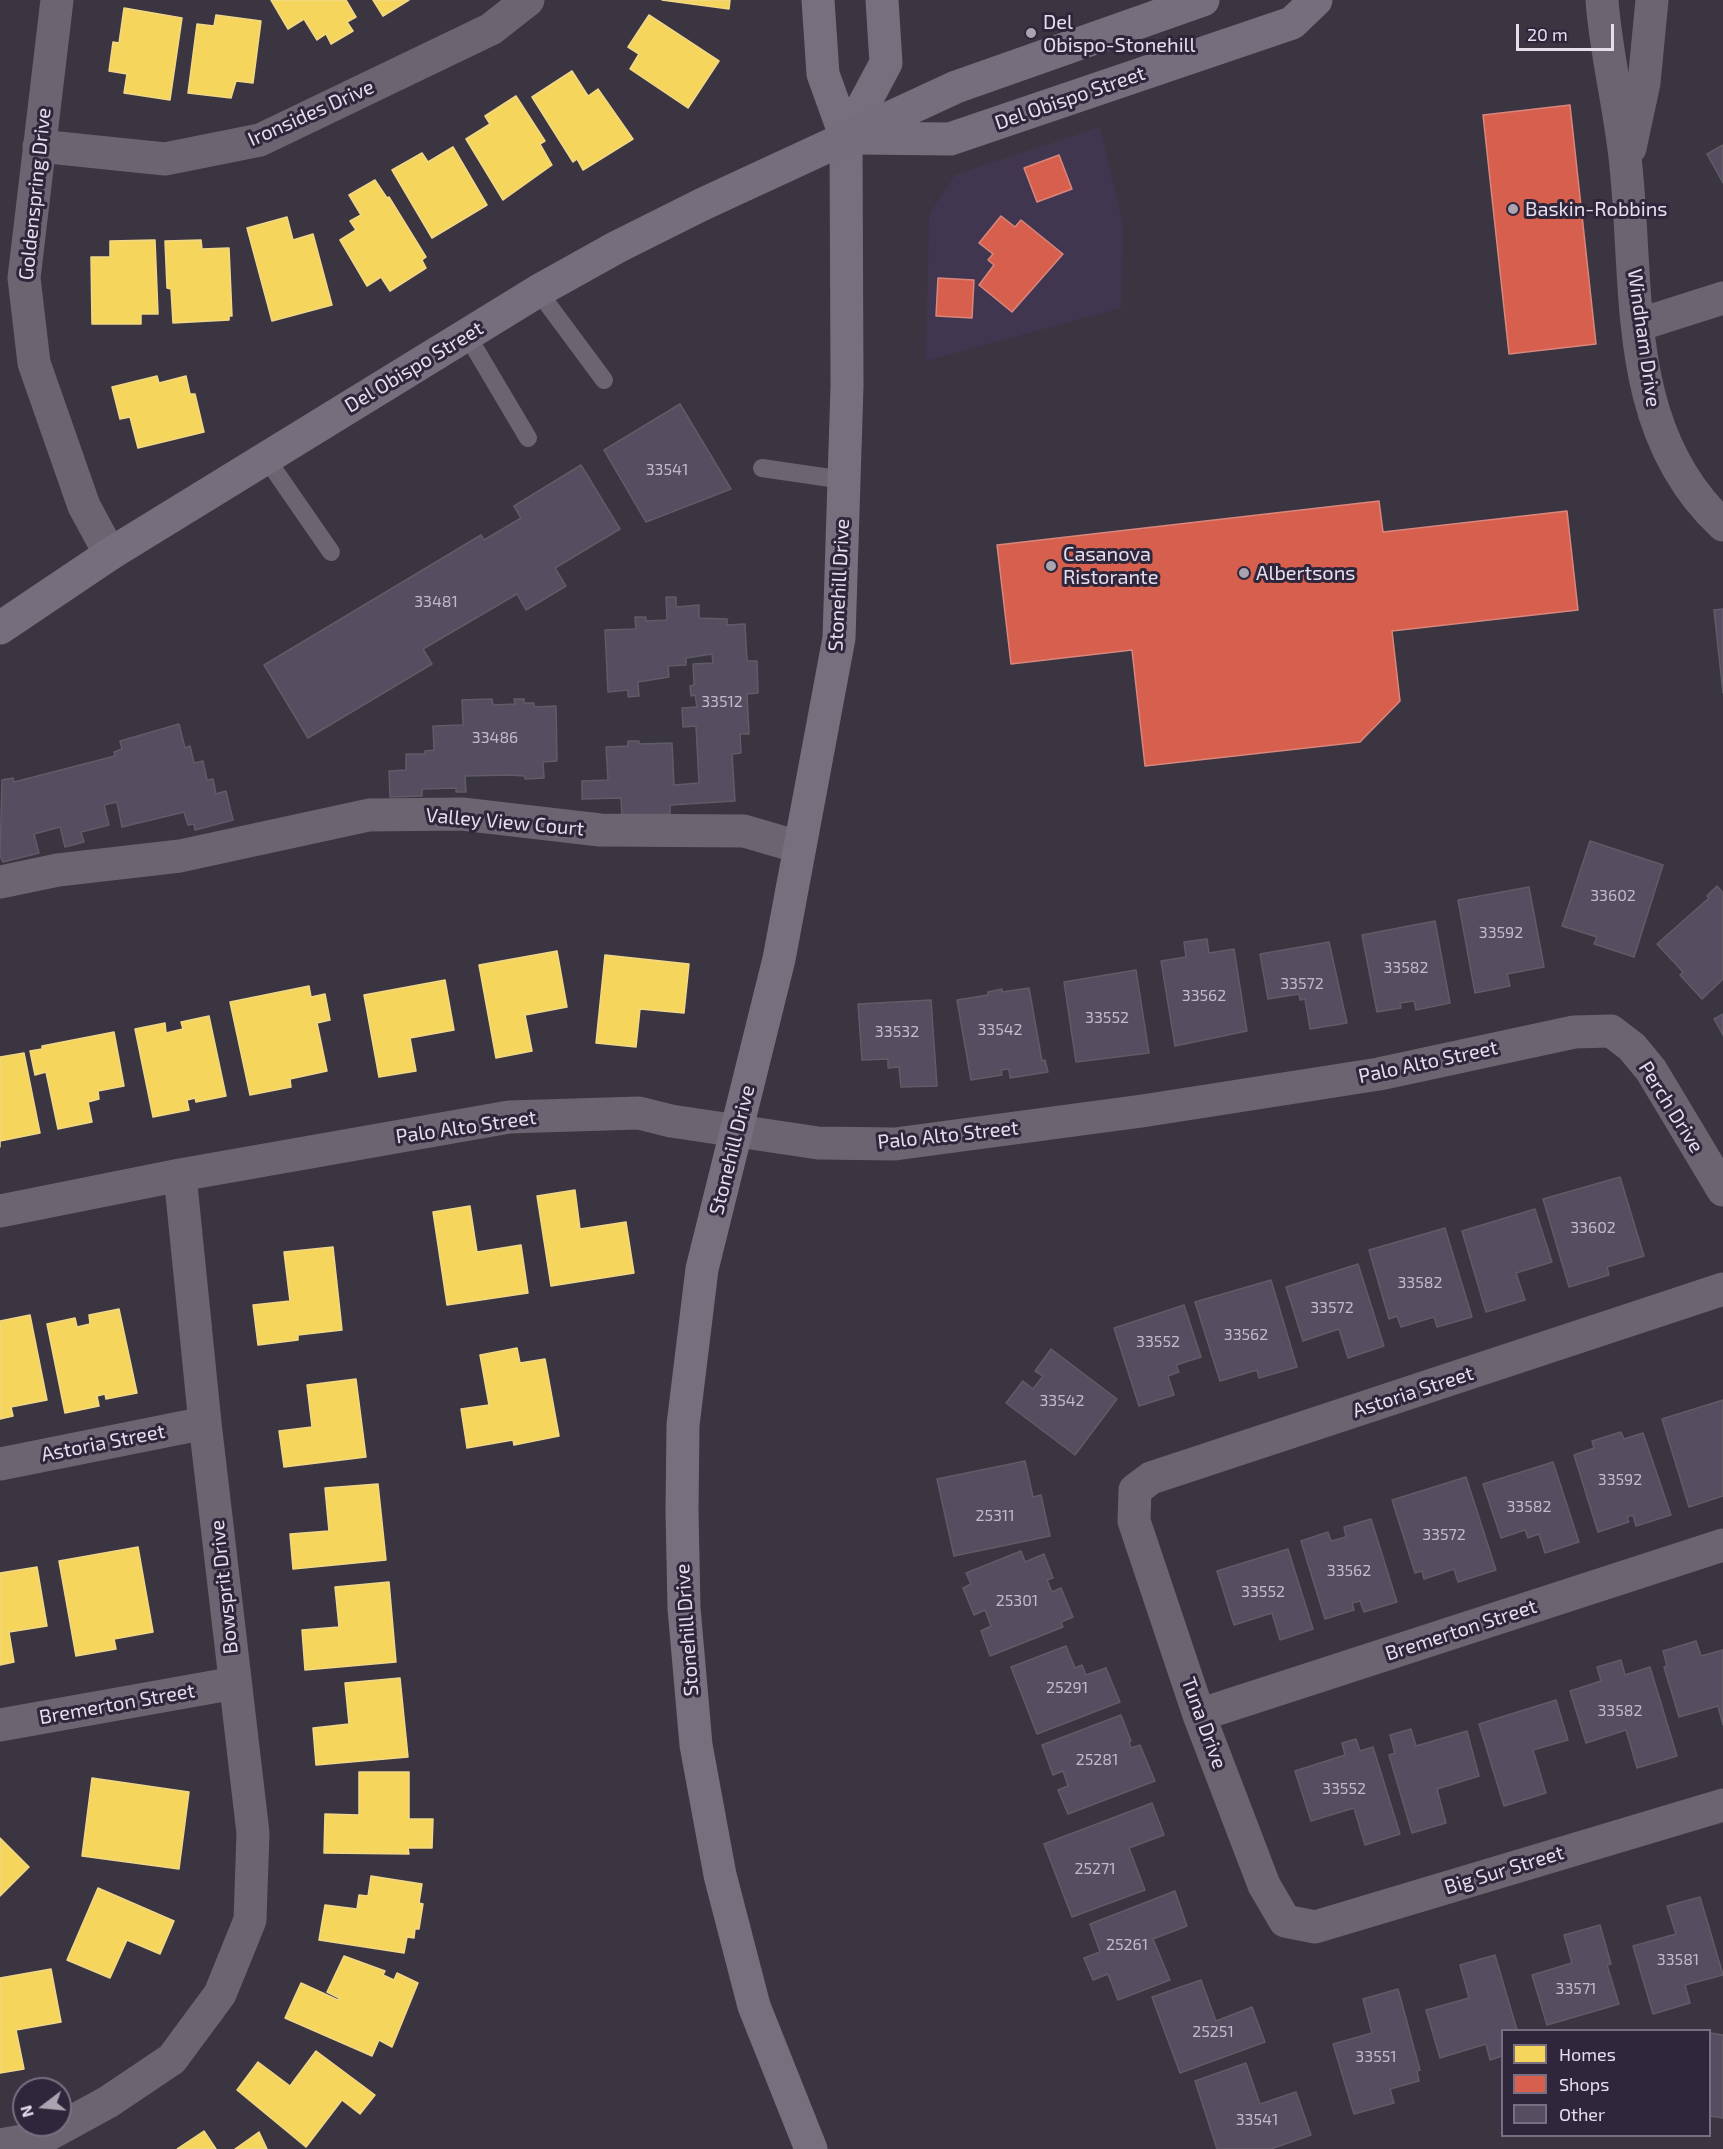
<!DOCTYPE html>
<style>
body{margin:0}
#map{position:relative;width:1723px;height:2149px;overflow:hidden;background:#3a3540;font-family:"Exo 2",sans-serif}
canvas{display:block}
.legend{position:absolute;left:1501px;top:2029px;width:210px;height:108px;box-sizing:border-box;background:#2f263b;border:2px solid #787082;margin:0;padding:8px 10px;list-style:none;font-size:18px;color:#e5dfed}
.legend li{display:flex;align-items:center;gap:12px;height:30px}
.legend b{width:30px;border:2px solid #787082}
.north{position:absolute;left:12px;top:2077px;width:60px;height:60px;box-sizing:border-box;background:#2f263b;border:2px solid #787082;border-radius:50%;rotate:254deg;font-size:16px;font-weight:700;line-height:24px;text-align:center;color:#e5dfed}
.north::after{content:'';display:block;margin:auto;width:21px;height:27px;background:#a9a4b0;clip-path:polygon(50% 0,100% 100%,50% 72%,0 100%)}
.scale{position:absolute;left:1516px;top:24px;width:98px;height:27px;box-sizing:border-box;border:3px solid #e5dfed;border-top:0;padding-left:8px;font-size:18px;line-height:21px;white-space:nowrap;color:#e5dfed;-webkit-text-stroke:4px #2f263b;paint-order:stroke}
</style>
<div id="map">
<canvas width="1723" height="2149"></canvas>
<ul class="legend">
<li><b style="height:16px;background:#f6d55c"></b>Homes</li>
<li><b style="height:16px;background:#d6604d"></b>Shops</li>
<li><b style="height:16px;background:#564d60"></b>Other</li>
</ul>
<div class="north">N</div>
<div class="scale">20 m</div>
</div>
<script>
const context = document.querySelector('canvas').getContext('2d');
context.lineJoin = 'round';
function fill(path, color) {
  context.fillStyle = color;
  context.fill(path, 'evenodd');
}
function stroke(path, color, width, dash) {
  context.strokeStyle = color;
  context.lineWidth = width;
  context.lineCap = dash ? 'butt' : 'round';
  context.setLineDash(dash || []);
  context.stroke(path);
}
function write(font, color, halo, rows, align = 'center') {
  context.font = font + ' "Exo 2",sans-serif';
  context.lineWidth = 6;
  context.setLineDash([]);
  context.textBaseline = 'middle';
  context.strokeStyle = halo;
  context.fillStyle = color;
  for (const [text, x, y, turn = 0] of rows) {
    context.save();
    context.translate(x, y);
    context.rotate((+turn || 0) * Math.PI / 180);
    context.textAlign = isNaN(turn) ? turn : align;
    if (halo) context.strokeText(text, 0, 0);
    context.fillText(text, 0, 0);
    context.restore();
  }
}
fill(new Path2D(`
 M1100 127 1123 225 1121 308 926 361 929 214 955 175Z`), '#413650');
const homes = new Path2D(`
 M271 0H346L356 17 347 22 353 31 331 44 326 34 317 40 304 19 288 29Z
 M373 0H409L383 16Z
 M662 0H730L729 9Z
 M124 8 182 18 170 100 124 93 127 74 109 71 113 42 119 43Z
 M216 15 261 21 253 83 236 81 231 98 188 93 197 24 214 26Z
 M649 15 719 61 688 108 630 69 639 54 628 47Z
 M572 71 588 96 598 89 633 139 583 170 577 159 573 162 532 97Z
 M516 96 545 141 540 144 552 165 503 200 466 139 490 124 485 116Z
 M453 147 487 205 432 238 392 170 422 153 428 162Z
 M375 180 387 198 389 197 426 257 422 260 426 268 390 291 381 277 367 286 340 240 356 230 350 221 361 215 349 195Z
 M287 217 293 240 313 234 332 305 272 321 247 228Z
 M155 240 158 314H141V324H92L91 257H110V241Z
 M201 240 202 249 229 248 232 316H229V320L173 323 171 289 167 288 165 241Z
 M157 376 159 383 186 376 190 394H195L204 432 138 448 130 417 120 419 112 387Z
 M557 951 567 1007 525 1015 532 1051 496 1058 479 965Z
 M605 955 689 964 684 1013 640 1009 636 1047 596 1043Z
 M445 980 454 1030 410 1038 416 1071 379 1077 364 995Z
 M309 986 311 997 325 994 330 1020 317 1023 327 1071 290 1079 291 1087 250 1095 230 1002Z
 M209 1016 226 1096 196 1102 195 1098 187 1100 189 1110 153 1117 135 1029 165 1023 166 1033 183 1029 181 1022Z
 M114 1032 124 1086 98 1091 99 1099 88 1102 92 1122 58 1129 46 1072 35 1075 30 1051 42 1049V1046Z
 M24 1053 40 1133 0 1141V1147V1057Z
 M575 1190 580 1229 626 1222 634 1273 551 1286 537 1196Z
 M470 1206 477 1252 521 1245 528 1293 447 1305 433 1212Z
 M333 1247 342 1330 298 1335V1340L258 1345 253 1305 290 1301 284 1252Z
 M119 1309 137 1393 106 1399 105 1394 97 1396 99 1406 65 1413 47 1324 75 1318 77 1327 90 1324 89 1315Z
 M30 1315 47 1400 11 1407 13 1416 0 1419V1321Z
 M517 1348 520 1363 545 1359 559 1436 514 1445 513 1440 467 1448 461 1409 489 1405 480 1355Z
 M356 1379 366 1457 284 1467 279 1431 312 1427 307 1385Z
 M378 1484 386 1560 293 1569 290 1534 329 1531 325 1488Z
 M138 1547 153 1632 114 1639 116 1649 76 1656 59 1561Z
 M37 1567 47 1626 9 1632 14 1662 0 1665V1573Z
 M389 1582 396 1662 305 1670 302 1630 339 1627 335 1587Z
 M400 1678 408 1757 316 1765 313 1728 349 1724 345 1683Z
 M359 1772H409V1819H433L432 1848H408L409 1854 324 1853 325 1814 359 1815Z
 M92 1778 189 1792 179 1869 82 1856Z
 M0 1838 29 1867 0 1896Z
 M371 1876 422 1884 419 1903 423 1904 419 1929H415L414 1938 407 1937 404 1953 319 1940 325 1905 357 1909 359 1895 368 1896Z
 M98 1888 174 1921 160 1954 127 1940 110 1978 67 1960Z
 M344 1956 385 1971 383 1975 394 1980 397 1973 418 1983 392 2047 379 2040 372 2056 285 2018 301 1983 338 2000 339 1998 327 1992Z
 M51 1969 61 2022 16 2030 24 2069 0 2073V1978Z
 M316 2051 375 2095 360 2114 342 2100 306 2147 237 2090 258 2062 290 2086Z
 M204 2131 216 2149H177Z
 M259 2132 267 2149H235Z`);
fill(homes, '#f6d55c');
stroke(homes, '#f1d888', 1.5);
const shops = new Path2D(`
 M1570 105 1596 344 1509 354 1483 115Z
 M1059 155 1072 189 1037 202 1024 168Z
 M1001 216 1015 227 1021 220 1063 254 1012 312 979 285 994 265 988 260 993 254 979 243Z
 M938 278 974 280 972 318 936 316Z
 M1379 501 1383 532 1567 511 1578 610 1392 631 1400 701 1360 742 1145 766 1132 650 1011 664 997 545Z`);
fill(shops, '#d6604d');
stroke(shops, '#da867d', 1.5);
const building = new Path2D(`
 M1723 145V183L1707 154Z
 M680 404 731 489 646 522 604 450Z
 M581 465 620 529 555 568 566 586 526 610 517 594 423 649 432 664 308 738 264 665 481 535 484 540 521 518 514 506Z
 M666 597H676V607L699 605V618L727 619V625L745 624 747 661H757L758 693 747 694 749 734H740L741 753 732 754 735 801 670 805V814L622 817 621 798 582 799V781L608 780 606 747 628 746V741H639V744L672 743 674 785 699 783 696 726 683 727 682 708 697 707 695 695 691 696 690 686 694 685 693 664 713 663 712 654 686 658V665L668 666 669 677 638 682 639 696 628 697V690L608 692 605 630 636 629 635 617H646V621L667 620Z
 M1723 609V693L1714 610Z
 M492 699 493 705 515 704 514 699H524V703H534V707L556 706 557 761 543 762 544 778 525 779V776L508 775 465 776 466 792H456V788L422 789V796L390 797 389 771 406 770V754H425V751L434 750 433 726 463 725 462 700Z
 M179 724 185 748 190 746 194 763 203 761 207 780 213 779 216 794 226 791 233 820 195 830 194 824 188 825 184 812 122 827 117 802 104 805 109 825 81 832 84 842 65 847 60 827 34 834 39 853 3 862 0 856 2 780 13 778 14 782 115 756 114 752 122 749 120 741Z
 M1590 841 1663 865 1634 957 1594 944 1597 937 1562 926Z
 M1717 886 1723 893V979L1702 999 1680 975 1683 972 1657 944 1709 898 1707 896Z
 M1529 887 1544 967 1507 974 1510 986 1475 993 1458 900Z
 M1435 921 1450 1003 1416 1010 1414 1001 1400 1003 1401 1008 1377 1012 1362 935Z
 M1207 939 1209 953 1234 949 1247 1031 1175 1046 1161 961 1186 957 1184 942Z
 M1329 942 1347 1023 1310 1029 1305 999 1300 1000 1299 994 1268 999 1260 954Z
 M1136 970 1149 1053 1076 1062 1064 982Z
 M1029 988 1042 1061 1045 1060 1048 1072 1010 1078 1009 1069 1001 1070 1002 1075 971 1080 957 1000 988 995V992L1002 989V992Z
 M931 1000 937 1086 901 1087 899 1067 888 1068V1059L862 1060 858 1004Z
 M1723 1014V1035L1714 1019Z
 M1620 1177 1644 1256 1607 1267 1609 1275 1569 1287 1543 1199Z
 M1535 1209 1552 1262 1516 1273 1525 1300 1486 1312 1462 1231Z
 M1445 1228 1472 1317 1437 1327 1434 1317 1401 1327 1397 1316 1389 1319 1369 1250Z
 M1358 1264 1384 1346 1348 1358 1339 1329 1303 1341 1286 1287Z
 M1271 1280 1297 1367 1259 1378 1257 1370 1220 1381 1195 1302Z
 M1184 1305 1201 1357 1176 1365 1179 1372 1168 1376 1174 1395 1139 1406 1114 1328Z
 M1051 1349 1117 1399 1075 1455 1006 1403 1023 1381 1033 1389 1043 1376 1035 1371Z
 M1723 1400V1496L1689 1507 1662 1419Z
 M1621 1432 1624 1439 1643 1433 1671 1515 1636 1526 1633 1515 1627 1517 1629 1522 1598 1532 1574 1455 1594 1448 1592 1441Z
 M1025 1461 1033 1497 1041 1495 1050 1536 954 1556 937 1479Z
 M1553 1462 1579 1542 1545 1553 1539 1534 1528 1538 1525 1530 1501 1538 1483 1484Z
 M1466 1477 1496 1570 1458 1582 1454 1569 1424 1579 1422 1571 1415 1573 1392 1500Z
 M1371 1519 1397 1602 1364 1612 1360 1601 1352 1603 1354 1610 1325 1619 1301 1541 1328 1532 1331 1541 1346 1537 1344 1527Z
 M1288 1549 1313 1629 1280 1640 1272 1613 1234 1625 1217 1571Z
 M1021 1551 1025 1562 1044 1554 1053 1578 1047 1580 1052 1592 1061 1588 1073 1617 1061 1622 1063 1627 990 1656 981 1631 991 1626 985 1610 974 1615 963 1588 971 1584 966 1573Z
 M1696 1641 1701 1656 1723 1650V1725L1718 1706 1679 1717 1664 1667 1667 1666 1663 1651Z
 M1066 1646 1075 1668 1082 1665 1086 1675 1106 1668 1120 1702 1037 1734 1011 1667Z
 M1621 1660 1625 1675 1650 1667 1677 1756 1637 1768 1626 1730 1586 1743 1570 1691 1601 1681 1597 1667Z
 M1556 1700 1568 1740 1533 1750 1546 1793 1504 1806 1479 1724Z
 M1121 1715 1131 1741 1129 1742 1131 1748 1140 1745 1155 1781 1068 1814 1058 1790 1068 1786 1063 1771 1053 1775 1042 1745Z
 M1411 1729 1416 1746 1467 1731 1479 1776 1437 1789 1446 1823 1412 1833 1389 1755 1395 1753 1390 1735Z
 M1356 1739 1360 1751 1373 1747 1400 1834 1365 1845 1354 1808 1311 1821 1295 1771 1345 1755 1342 1743Z
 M1152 1803 1164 1835 1129 1848 1145 1890 1072 1917 1044 1844Z
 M1175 1891 1187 1926 1153 1939 1170 1980 1118 2000 1108 1974 1093 1980 1084 1958 1100 1952 1090 1924Z
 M1700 1897 1723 1975 1685 1985 1690 2003 1653 2014 1633 1946 1676 1934 1667 1906Z
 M1600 1925 1611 1964 1607 1965 1619 2004 1547 2025 1532 1975 1572 1963 1564 1935Z
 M1495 1955 1517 2030H1502V2056L1490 2060 1486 2044 1440 2058 1426 2010 1469 1998 1460 1965Z
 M1201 1980 1216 2021 1252 2007 1265 2042 1180 2073 1152 1997Z
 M1398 1989 1420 2070 1417 2071 1419 2081 1390 2089 1394 2103 1354 2114 1333 2044 1372 2033 1363 1999Z
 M1710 2033 1723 2035V2118L1710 2116Z
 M1246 2063 1260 2104 1296 2092 1311 2135 1271 2149H1217L1195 2081Z`);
fill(building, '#564d60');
stroke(building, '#605c66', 1.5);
stroke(new Path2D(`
 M538 291 604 380
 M467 335 528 438
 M266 458 331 552
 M762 468 844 480`), '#6a6570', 18);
stroke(new Path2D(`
 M57 0 24 278 34 363 84 506 110 554
 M1602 0C1606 56 1621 111 1626 167 1639 292 1622 431 1723 525
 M39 146 165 159 260 140 491 29 528 0
 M1630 148 1644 83 1652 0
 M1638 325 1723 298
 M0 882 58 870 180 856 369 815 462 814 600 830 744 831 799 847
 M0 1211 180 1175 509 1117 639 1113 671 1121 818 1143 895 1144 1142 1111 1379 1074 1574 1032 1611 1031 1632 1047 1651 1070 1723 1190
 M1723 1289 1151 1478 1135 1490 1134 1521 1199 1715 1264 1885 1285 1921 1315 1927 1723 1805
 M0 1464 205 1423
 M1199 1715 1723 1545
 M0 1725 235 1683
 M0 2145 44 2137 108 2102 172 2059 220 1994 250 1920 253 1833 205 1423 180 1175`), '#6a6570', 33);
stroke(new Path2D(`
 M846 138 886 63 882 0
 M811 2149 754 2006 720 1875 696 1745 684 1608 682 1511 683 1425 702 1269 779 959 839 638 847 386 846 138 823 74 818 0`), '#76707e', 33);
stroke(new Path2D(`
 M857 138 950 139 1292 23 1316 0
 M0 628 110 554 538 291 617 247 703 204 956 87 1203 0`), '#756e7d', 33);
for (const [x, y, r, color] of [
 [1031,33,6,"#a9a4b0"],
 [1513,209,6,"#a9a4b0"],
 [1051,566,6,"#a9a4b0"],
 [1244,573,6,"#a9a4b0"]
]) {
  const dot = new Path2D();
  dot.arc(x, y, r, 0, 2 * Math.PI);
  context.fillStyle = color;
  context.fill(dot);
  stroke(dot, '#2f263b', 2);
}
write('16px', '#c1baca', null, [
 ["33541",667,470],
 ["33481",436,602],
 ["33512",722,702],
 ["33486",495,738],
 ["33602",1613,896],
 ["33592",1501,933],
 ["33582",1406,968],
 ["33572",1302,984],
 ["33562",1204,996],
 ["33552",1107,1018],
 ["33542",1000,1030],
 ["33532",897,1032],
 ["33602",1593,1228],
 ["33582",1420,1283],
 ["33572",1332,1308],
 ["33562",1246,1335],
 ["33552",1158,1342],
 ["33542",1062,1401],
 ["33592",1620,1480],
 ["33582",1529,1507],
 ["25311",995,1516],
 ["33572",1444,1535],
 ["33562",1349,1571],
 ["33552",1263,1592],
 ["25301",1017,1601],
 ["25291",1067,1688],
 ["33582",1620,1711],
 ["25281",1097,1760],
 ["33552",1344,1789],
 ["25271",1095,1869],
 ["25261",1127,1945],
 ["33581",1678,1960],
 ["33571",1576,1989],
 ["25251",1213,2032],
 ["33551",1376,2057],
 ["33541",1257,2120]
]);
write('20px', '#e5dfed', '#2f263b', [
 ["Del",1043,22],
 ["Obispo-Stonehill",1043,45],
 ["Baskin-Robbins",1525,209],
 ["Casanova",1063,554],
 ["Ristorante",1063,577],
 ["Albertsons",1256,573]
], 'left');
write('20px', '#e5dfed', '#2f263b', [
 ["Del Obispo Street",1070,98,-19],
 ["Ironsides Drive",311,113,-24],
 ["Goldenspring Drive",35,194,-84],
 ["Windham Drive",1644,338,82],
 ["Del Obispo Street",414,367,-31],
 ["Stonehill Drive",839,585,-87],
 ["Valley View Court",505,822,5],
 ["Palo Alto Street",1428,1062,-12],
 ["Perch Drive",1671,1107,58],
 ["Palo Alto Street",466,1127,-8],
 ["Palo Alto Street",948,1135,-6],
 ["Stonehill Drive",732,1150,-76],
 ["Astoria Street",1413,1392,-18],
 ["Astoria Street",103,1443,-11],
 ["Bowsprit Drive",224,1587,-96],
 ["Stonehill Drive",687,1630,-94],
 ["Bremerton Street",1461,1630,-18],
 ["Bremerton Street",117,1704,-10],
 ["Tuna Drive",1204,1723,70],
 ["Big Sur Street",1504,1870,-17]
]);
</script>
